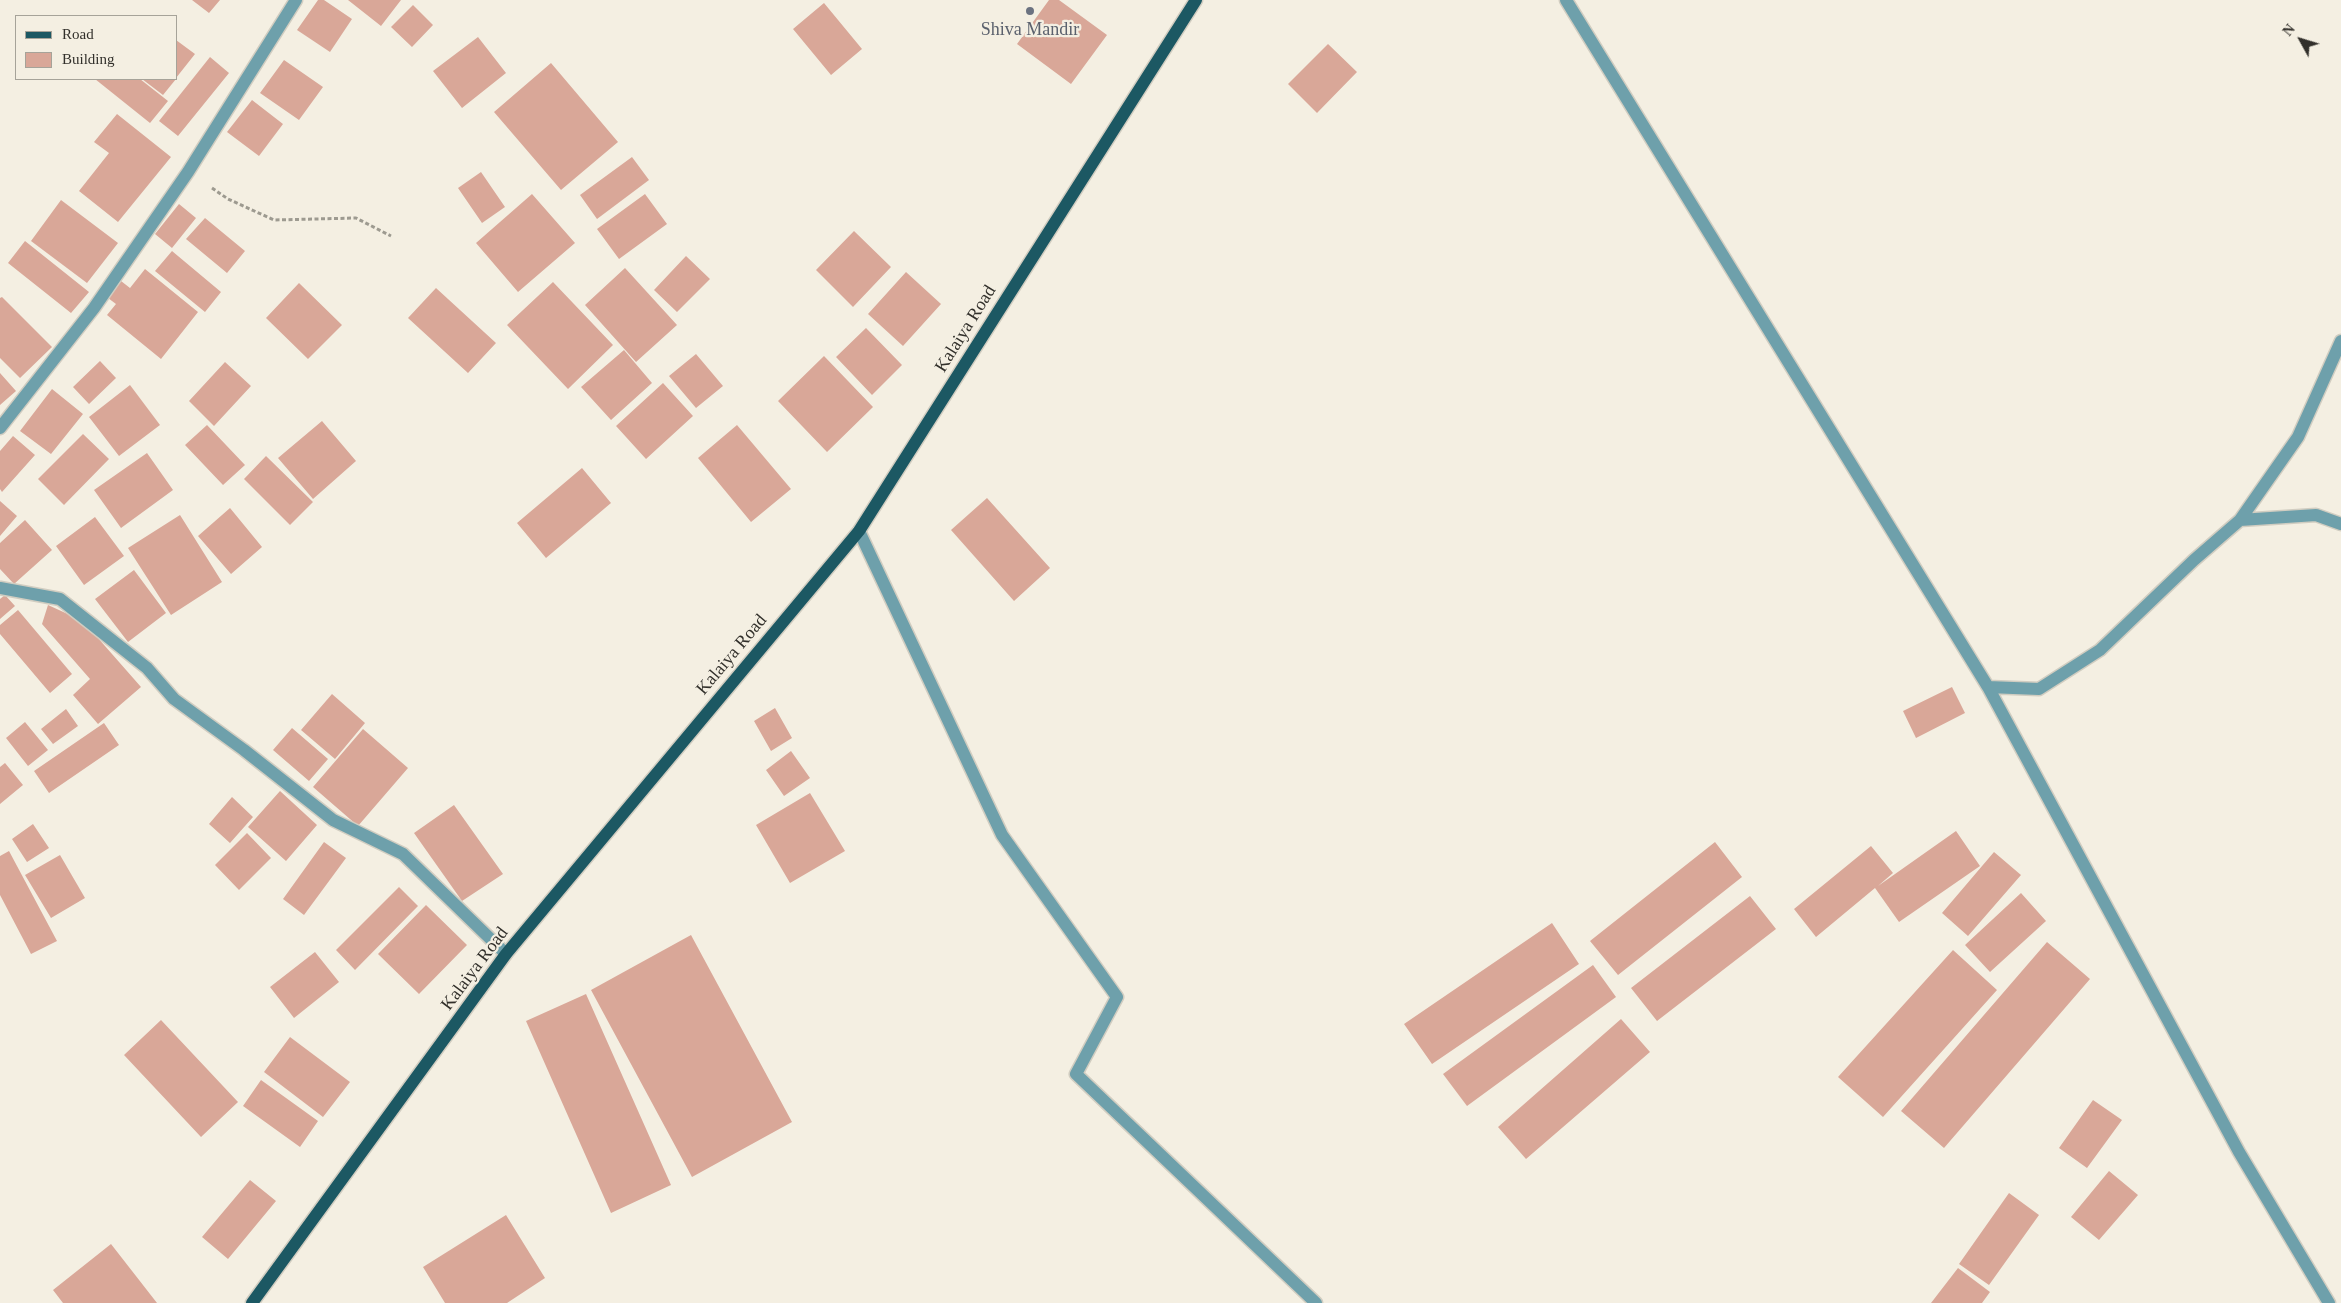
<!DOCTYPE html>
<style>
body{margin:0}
#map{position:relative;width:2341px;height:1303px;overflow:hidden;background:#f4efe2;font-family:Georgia,serif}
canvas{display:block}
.legend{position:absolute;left:15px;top:15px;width:162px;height:65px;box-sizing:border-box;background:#f4efe2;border:1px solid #a6a399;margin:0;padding:6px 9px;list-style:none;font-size:15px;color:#32302b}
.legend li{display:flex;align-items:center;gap:10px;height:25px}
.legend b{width:25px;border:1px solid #a6a399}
.north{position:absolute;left:2276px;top:15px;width:50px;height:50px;-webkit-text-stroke:4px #f4efe2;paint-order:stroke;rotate:309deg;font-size:14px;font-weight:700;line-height:20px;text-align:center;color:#32302b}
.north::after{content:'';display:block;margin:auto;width:18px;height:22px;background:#32302b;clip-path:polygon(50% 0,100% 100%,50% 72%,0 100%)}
</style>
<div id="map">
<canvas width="2341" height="1303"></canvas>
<ul class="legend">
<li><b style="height:6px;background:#1c5863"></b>Road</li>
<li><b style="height:14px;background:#d9a798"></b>Building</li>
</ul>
<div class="north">N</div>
</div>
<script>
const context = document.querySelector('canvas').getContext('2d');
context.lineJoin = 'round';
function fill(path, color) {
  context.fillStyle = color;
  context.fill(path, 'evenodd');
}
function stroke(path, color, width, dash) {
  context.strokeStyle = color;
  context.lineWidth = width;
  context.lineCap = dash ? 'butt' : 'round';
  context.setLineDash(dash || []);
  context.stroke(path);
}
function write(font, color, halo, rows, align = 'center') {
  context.font = font + ' Georgia,serif';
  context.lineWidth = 4.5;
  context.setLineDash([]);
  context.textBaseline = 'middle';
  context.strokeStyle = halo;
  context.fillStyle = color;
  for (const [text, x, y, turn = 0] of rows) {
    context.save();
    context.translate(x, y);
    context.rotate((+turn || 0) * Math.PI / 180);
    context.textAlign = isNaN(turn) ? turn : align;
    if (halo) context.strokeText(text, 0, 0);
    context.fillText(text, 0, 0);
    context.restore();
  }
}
fill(new Path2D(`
 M192 0H220L209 13Z
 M318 0H324L352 19 330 52 297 30Z
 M348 0H401L381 26Z
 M1049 0H1059L1107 35 1071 84 1017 44Z
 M824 3 862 49 831 75 793 29Z
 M413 5 433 25 412 47 391 27Z
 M478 37 506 73 462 108 433 71Z
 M176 40 195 54 176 78Z
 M1328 44 1357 72 1317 113 1288 84Z
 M210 57 229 73 178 136 159 121Z
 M284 60 323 87 299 120 260 93Z
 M551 63 618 142 561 190 494 112Z
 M95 79H140L168 101 150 123Z
 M142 79H176L163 95Z
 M252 100 283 124 259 156 227 132Z
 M117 114 171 157 118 222 79 191 109 153 94 142Z
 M632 157 649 180 597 219 580 195Z
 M481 172 505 207 482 223 458 188Z
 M532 194 575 243 518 292 476 243Z
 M645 194 667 224 619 259 597 229Z
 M61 200 118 243 87 283 31 241Z
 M179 204 196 218 172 248 155 234Z
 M205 218 245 251 227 273 186 239Z
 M854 231 891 267 853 307 816 270Z
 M25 241 89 292 71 313 8 263Z
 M172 251 221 292 205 312 155 271Z
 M686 256 710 279 677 312 654 290Z
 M625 268 677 325 636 362 585 305Z
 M145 269 198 312 161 359 107 315 116 304 108 298 121 281 130 288Z
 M906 272 941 304 903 346 868 314Z
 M553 282 613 345 568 389 507 325Z
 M299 283 342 325 308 359 266 318Z
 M436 288 496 343 468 373 408 318Z
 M2 297 52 347 20 378 0 358V298Z
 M866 328 902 365 872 395 836 357Z
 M624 350 652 383 611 420 581 387Z
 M696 354 723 386 696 408 669 376Z
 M824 356 873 407 827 452 778 401Z
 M100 361 116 378 89 404 73 387Z
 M225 362 251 386 214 426 189 401Z
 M0 373 16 391 0 405Z
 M663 383 693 416 646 459 616 426Z
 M130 385 160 425 119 456 89 417Z
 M52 389 83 414 51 454 20 431Z
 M322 421 356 461 313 499 278 458Z
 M207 425 245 465 223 485 185 445Z
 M737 425 791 489 751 522 698 458Z
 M83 434 109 459 64 505 38 479Z
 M13 436 35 455 2 492 0 489V451Z
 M147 453 173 490 121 528 94 490Z
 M266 456 313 502 290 525 244 479Z
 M582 468 611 503 546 558 517 523Z
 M987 498 1050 568 1014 601 951 530Z
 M0 501 17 516 0 536Z
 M230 508 262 547 231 574 198 536Z
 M180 515 222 582 171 615 128 548Z
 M95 517 124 556 84 585 56 546Z
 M25 520 52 550 14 584 0 569V543Z
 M134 570 166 613 128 642 95 599Z
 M5 595 15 606 0 619V599Z
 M48 605 83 621 141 687 98 724 73 695 90 679 42 624Z
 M18 610 72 674 50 693 0 634V625Z
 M1952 687 1965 713 1916 738 1903 711Z
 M332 694 365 723 335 759 301 730Z
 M775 708 792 738 771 751 754 721Z
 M66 709 78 726 53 744 41 729Z
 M25 722 48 750 28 766 6 738Z
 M104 723 119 745 49 793 34 771Z
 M292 728 328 759 309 781 273 750Z
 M363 729 408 768 358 826 313 787Z
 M791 751 810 778 784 796 766 770Z
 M5 763 23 785 0 804V767Z
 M280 791 317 825 286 861 248 827Z
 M810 793 845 851 790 883 756 825Z
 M232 797 253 817 230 843 209 824Z
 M454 805 503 874 462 901 414 833Z
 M33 824 49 848 27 862 12 839Z
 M1956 831 1980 866 1899 922 1875 888 1816 937 1794 909 1871 846 1893 873 1878 886Z
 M247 833 271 858 239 890 215 865Z
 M324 842 346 858 304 915 283 899Z
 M1715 842 1742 877 1618 975 1590 941Z
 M9 851 57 941 31 954 0 895V856Z
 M1994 852 2021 875 1968 936 1942 913Z
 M60 855 85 898 51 918 25 875Z
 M399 887 418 906 355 970 336 950Z
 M2021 893 2046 921 1990 972 1965 945Z
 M1750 896 1776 929 1657 1021 1631 988Z
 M426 905 467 945 419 994 378 954Z
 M1552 923 1579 964 1432 1064 1404 1024Z
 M691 935 792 1122 692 1177 591 990Z
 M2047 942 2090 979 1944 1148 1901 1111Z
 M1953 950 1997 990 1883 1117 1838 1077Z
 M315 952 339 982 294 1018 270 987Z
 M1593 965 1616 997 1467 1106 1443 1074Z
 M586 994 671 1185 611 1213 526 1021Z
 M1621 1019 1650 1052 1526 1159 1498 1127Z
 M161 1020 238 1102 201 1137 124 1055Z
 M290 1037 350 1082 323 1117 264 1072Z
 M261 1080 318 1121 300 1147 243 1106Z
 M2093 1100 2122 1120 2087 1168 2059 1148Z
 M2109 1171 2138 1195 2099 1240 2071 1217Z
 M250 1180 276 1201 228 1259 202 1237Z
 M2009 1193 2039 1215 1989 1285 1959 1264Z
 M506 1215 545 1278 507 1303H445L423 1267Z
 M111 1244 157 1303H63L53 1290Z
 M1958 1268 1990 1292 1982 1303H1931Z`), '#d9a798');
const minor = new Path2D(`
 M1566 0 1988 687 2239 1152 2329 1303
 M0 428 94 308 188 172 296 0
 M2240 520 2298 437 2341 341
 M859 531 1002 835 1117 997 1076 1074 1316 1303
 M0 588 60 599 147 668 174 699 244 750 333 820 403 854 506 954
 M1988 687 2039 689 2100 650 2194 560 2240 520 2316 515 2341 524`);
const major = new Path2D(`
 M252 1303 506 954 859 531 1196 0`);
stroke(minor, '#d1cdc1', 15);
stroke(major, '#d1cdc1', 15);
stroke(new Path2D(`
 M212 188 228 199 274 220 356 218 391 236`), '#9d9a90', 3, [4, 2.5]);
stroke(minor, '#6ea0ab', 12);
stroke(major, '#1c5863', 12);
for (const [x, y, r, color] of [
 [1030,11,5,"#6b7280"]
]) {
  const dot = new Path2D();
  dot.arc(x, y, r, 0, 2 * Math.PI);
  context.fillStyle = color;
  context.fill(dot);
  stroke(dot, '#f4efe2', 2);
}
write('18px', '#5b616d', '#f4efe2', [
 ["Shiva Mandir",1030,30]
]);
write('18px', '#32302b', '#f4efe2', [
 ["Kalaiya Road",966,329,-58],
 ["Kalaiya Road",732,655,-50],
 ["Kalaiya Road",475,969,-53]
]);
</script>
